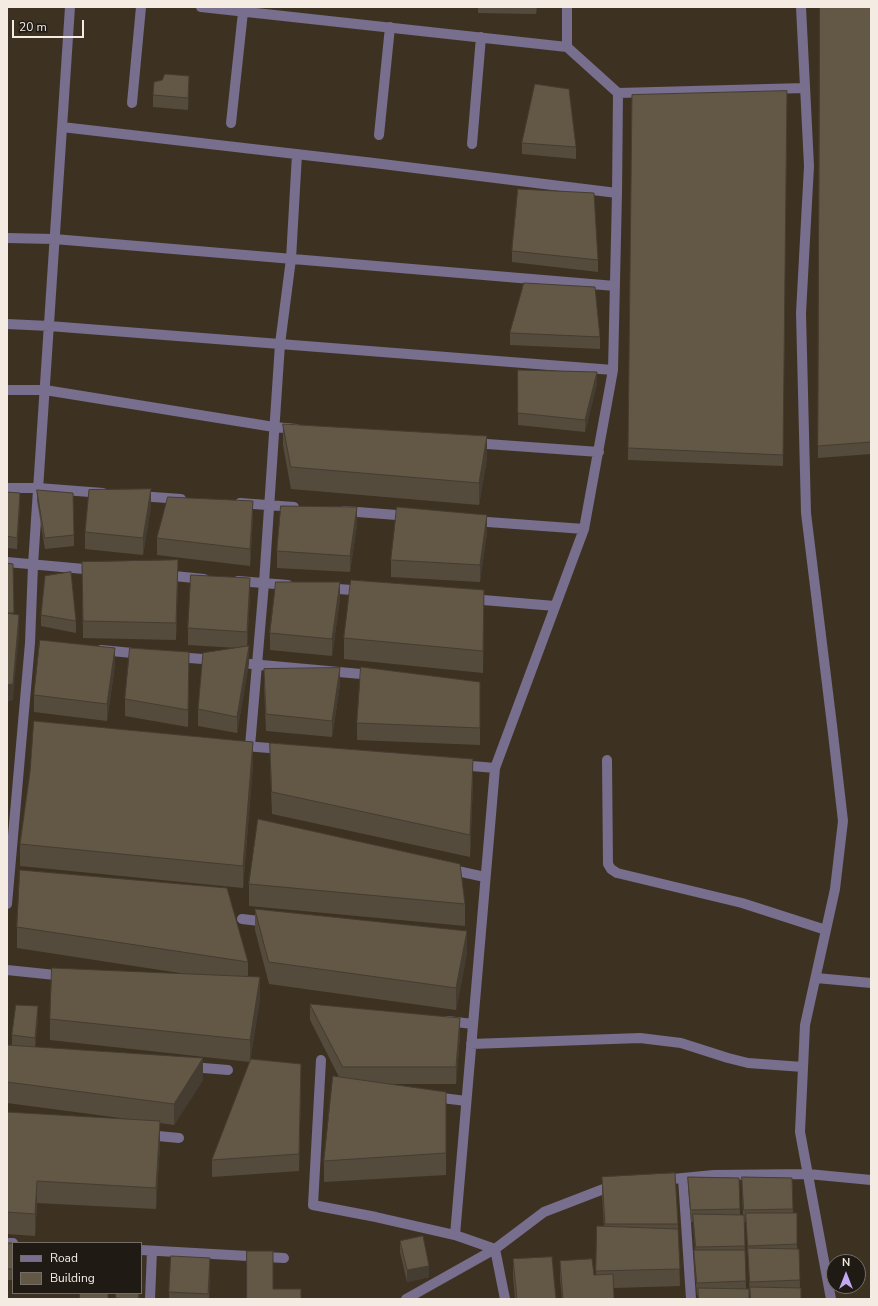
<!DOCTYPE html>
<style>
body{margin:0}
#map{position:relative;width:878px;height:1306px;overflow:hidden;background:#3d3222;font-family:"Nunito Sans",sans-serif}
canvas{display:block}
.frame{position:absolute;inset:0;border:8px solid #f4ece3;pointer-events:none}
.legend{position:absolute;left:12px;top:1242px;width:130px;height:52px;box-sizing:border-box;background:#1f1a14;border:1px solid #746e67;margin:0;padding:5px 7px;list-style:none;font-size:12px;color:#f4ece3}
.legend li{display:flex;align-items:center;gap:8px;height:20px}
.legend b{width:20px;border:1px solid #746e67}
.north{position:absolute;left:826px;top:1254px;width:40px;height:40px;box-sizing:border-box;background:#1f1a14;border:1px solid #746e67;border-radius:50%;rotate:0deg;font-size:11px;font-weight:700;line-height:16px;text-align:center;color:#f4ece3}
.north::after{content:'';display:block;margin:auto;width:14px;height:18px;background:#c2a8f2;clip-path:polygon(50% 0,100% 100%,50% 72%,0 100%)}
.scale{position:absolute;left:12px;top:20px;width:72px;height:18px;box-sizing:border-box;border:2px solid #f4ece3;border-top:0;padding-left:5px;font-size:12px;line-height:14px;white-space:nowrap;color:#f4ece3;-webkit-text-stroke:3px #1f1a14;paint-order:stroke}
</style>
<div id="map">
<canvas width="878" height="1306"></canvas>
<div class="frame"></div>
<ul class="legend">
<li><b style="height:5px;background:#786e8d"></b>Road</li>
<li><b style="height:11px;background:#635746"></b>Building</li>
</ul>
<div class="north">N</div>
<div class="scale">20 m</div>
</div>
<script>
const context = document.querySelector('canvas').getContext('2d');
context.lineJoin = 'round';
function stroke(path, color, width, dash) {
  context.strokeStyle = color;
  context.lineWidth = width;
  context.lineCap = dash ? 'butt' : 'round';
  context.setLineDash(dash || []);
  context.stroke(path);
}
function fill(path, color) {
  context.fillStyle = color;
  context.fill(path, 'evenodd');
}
stroke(new Path2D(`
 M201 7 567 47V7
 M801 7 809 166 801 313 806 513 832 725 843 821 835 889 805 1025 800 1132 831 1299
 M567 47 618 93
 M132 103 141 7
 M231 123 243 12
 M62 127 374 163 617 193
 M379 135 390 27
 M472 144 481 37
 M7 238 54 239 615 286
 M7 324 49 326 613 370
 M7 390H45L274 427 296 429
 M473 443 599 452
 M7 488H38L103 493
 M139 496 181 499
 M240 503 294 507
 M344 511 410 516
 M474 521 584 529
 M7 562 95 570
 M164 575 204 579
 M238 581 288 585
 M326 588 364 591
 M471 599 555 606
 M101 650 143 654
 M177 657 215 660
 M251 664 372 675
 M244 746 282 749
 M250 746 264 583 280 344 291 259 297 154
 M607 760 608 864 611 869 617 873 742 903 826 930
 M460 765 495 768
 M448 869 485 877
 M7 904 30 643 33 565 70 7
 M242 919 268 922
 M7 970 65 976
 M816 978 871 983
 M447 1021 473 1024
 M471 1044 640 1038 681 1043 728 1058 748 1063 803 1067
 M321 1060 313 1205 376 1217 455 1235 495 1249 505 1299
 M191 1067 228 1070
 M434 1097 466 1101
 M147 1135 179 1138
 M683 1178 691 1299
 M662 1180 714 1175 808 1174 871 1180
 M455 1235 495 768 584 529 613 370 617 193 618 93 805 88
 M7 1243H13
 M141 1250 284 1258
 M150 1299 152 1251
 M406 1299 495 1249 544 1212 614 1185`), '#786e8d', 10);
fill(new Path2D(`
 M478 7H537L536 14 478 13Z
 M871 7V454L818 458V446Z
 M189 88 188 110 153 107V95Z
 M787 91 783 466 628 460 632 95Z
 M522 143 576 147V159L522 154Z
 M512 251 598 260V272L512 262Z
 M510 333 600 337V349L510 345Z
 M518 370 597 384 585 432 518 425Z
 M283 424 487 458 479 505 291 489 283 445Z
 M37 490 74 535V546L45 549 37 501Z
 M7 492 20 505 17 549 7 548Z
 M151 506 143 555 85 549V532Z
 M253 517 250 566 157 555V538Z
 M357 524 350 572 277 568V551Z
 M487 532 480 582 391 577V560Z
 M82 562 178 576 176 640 83 638Z
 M250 595 247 647 249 663 237 733 198 726V709L237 648 188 645V628Z
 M340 599 332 656 270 650V633Z
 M484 612 483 673 344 659V638Z
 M41 615 76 621V633L41 626Z
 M115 665 107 721 34 712V695Z
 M189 669 188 727 125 716V699Z
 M264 669 340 685 332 737 266 731 264 686Z
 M480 682V745L357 740V723Z
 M270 743 473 781 470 857 272 814 270 765Z
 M253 764 243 888 20 866V844L30 772Z
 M249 884 465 904V926L249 906Z
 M255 909 467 953 456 1010 269 984 255 930Z
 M17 927 248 962V977L260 999 250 1061 301 1081 299 1171 212 1177V1160L250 1062 50 1040V1019L186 974 17 948Z
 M310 1004 460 1035 456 1084H390L446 1092V1175L324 1182V1161L339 1077 310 1020Z
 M38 1018 35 1047 203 1080 174 1125 160 1123V1143L156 1209 37 1203 35 1236 7 1234V1117L128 1119 7 1103V1045H12V1035Z
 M602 1177 678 1224 680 1286 614 1288V1299H562L560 1278V1261L594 1275H596L597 1226 604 1227 602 1194Z
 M688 1177 739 1178 740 1215H743L742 1189V1177L792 1178 793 1213H797V1249H799L800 1288 801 1299H750L748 1258 746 1222H744L746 1289 749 1299H698V1295H697L694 1261V1250H695L693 1222H691L688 1188Z
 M400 1241 429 1277 407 1282 400 1252Z
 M7 1243H13V1280H7Z
 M513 1259 556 1299H515L513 1276Z
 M210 1270 209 1299H169V1292Z
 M116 1293H140L139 1299H116Z`), '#554b3c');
fill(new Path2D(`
 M189 76V88L188 110V98Z
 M597 372V384L585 432V420Z
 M487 436V458L479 505V483Z
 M151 489V506L143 555V538Z
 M20 493V505L17 549V538Z
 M253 501V517L250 566V549Z
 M357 507V524L350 572V556Z
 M487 515V532L480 582V565Z
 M178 560V576L176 640V623Z
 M250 578V595L247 649V632Z
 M340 582V599L332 656V639Z
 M484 590V612L483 673V651Z
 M19 615V632L13 700 7 702V685Z
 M249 646V663L237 733V717Z
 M115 648V665L107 721V704Z
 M340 668V685L332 737V721Z
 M253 742V764L243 888V866Z
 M473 759V781L470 857V835Z
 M467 931V953L456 1010V988Z
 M260 977V999L250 1062V1040Z
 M38 1006V1018L35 1049V1038Z
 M460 1018V1035L456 1084V1067Z
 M203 1058V1080L174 1125V1104Z
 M301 1064V1081L299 1171V1154Z
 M160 1121V1143L156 1209V1188Z
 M37 1181V1203L35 1236V1214Z
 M210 1258V1270L208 1299Z
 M429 1266V1277L407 1282V1270Z
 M139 1293H140L139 1299H138Z`), '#453d31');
const building = new Path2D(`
 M820 7H871V442L818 446Z
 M165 74 189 76 188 98 153 95 154 82 162 80Z
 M535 84 569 89 576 147 522 143Z
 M787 91 783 455 628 448 632 95Z
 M518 189 594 193 598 260 512 251Z
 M524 283 595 287 600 337 510 333Z
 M518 370 597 372 585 420 518 413Z
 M283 424 487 436 479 483 291 467Z
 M151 489 143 538 85 532 89 490Z
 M37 490 73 493 74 535 45 538Z
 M7 492 20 493 17 538 7 536Z
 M168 497 253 501 250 549 157 538Z
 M281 506 357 507 350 556 277 551Z
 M397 507 487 515 480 565 391 560Z
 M178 560 176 623 83 621 82 562Z
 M7 563 13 564 14 613H7Z
 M71 572 76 621 41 615 45 576Z
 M191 575 250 578 247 632 188 628Z
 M351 580 484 590 483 651 344 638Z
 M276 582H340L332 639 270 633Z
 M7 613 19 615 13 684 7 685Z
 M40 640 115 648 107 704 34 695Z
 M249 646 237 717 198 709 203 653Z
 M130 648 189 652 188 710 125 699Z
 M361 667 480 682V728L357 723Z
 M340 668 332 721 266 714 264 669Z
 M34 721 253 742 243 866 20 844 30 772Z
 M270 743 473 759 470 835 272 792Z
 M258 819 460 864 465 904 249 884Z
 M20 870 227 888 248 962 17 927Z
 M255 909 467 931 456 988 269 962Z
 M52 968 260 977 250 1040 50 1019Z
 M310 1004 460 1018 456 1067H343Z
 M16 1005 38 1006 35 1038 12 1035Z
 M7 1045 203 1058 174 1104 7 1082Z
 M251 1059 301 1064 299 1154 212 1160Z
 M333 1076 446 1092V1153L324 1161Z
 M7 1112 160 1121 156 1188 37 1181 35 1214 7 1212Z
 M675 1173 678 1224H605L602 1177Z
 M688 1177 739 1178 740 1209 691 1210Z
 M742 1177 792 1178 793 1209 744 1210Z
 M746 1213H797V1244L748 1246Z
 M693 1214 744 1215 745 1246 696 1247Z
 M597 1226 678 1229 680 1269 596 1271Z
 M423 1236 429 1266 407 1270 400 1241Z
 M7 1243H13V1269H7Z
 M748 1248 799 1249 800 1280 750 1282Z
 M694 1250H745L746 1281 697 1283Z
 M247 1251H273V1289H301V1299H247Z
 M171 1256 210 1258 208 1294 169 1292Z
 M552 1257 556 1299H517L513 1259Z
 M592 1259 594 1275 613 1274 614 1299H563L560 1261Z
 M750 1287 801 1288V1299H751Z
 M698 1288 749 1289V1299H699Z
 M80 1293H108V1299H80Z
 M116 1293H139L138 1299H127L116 1298Z`);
fill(building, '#635746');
stroke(building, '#453d31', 1);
</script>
